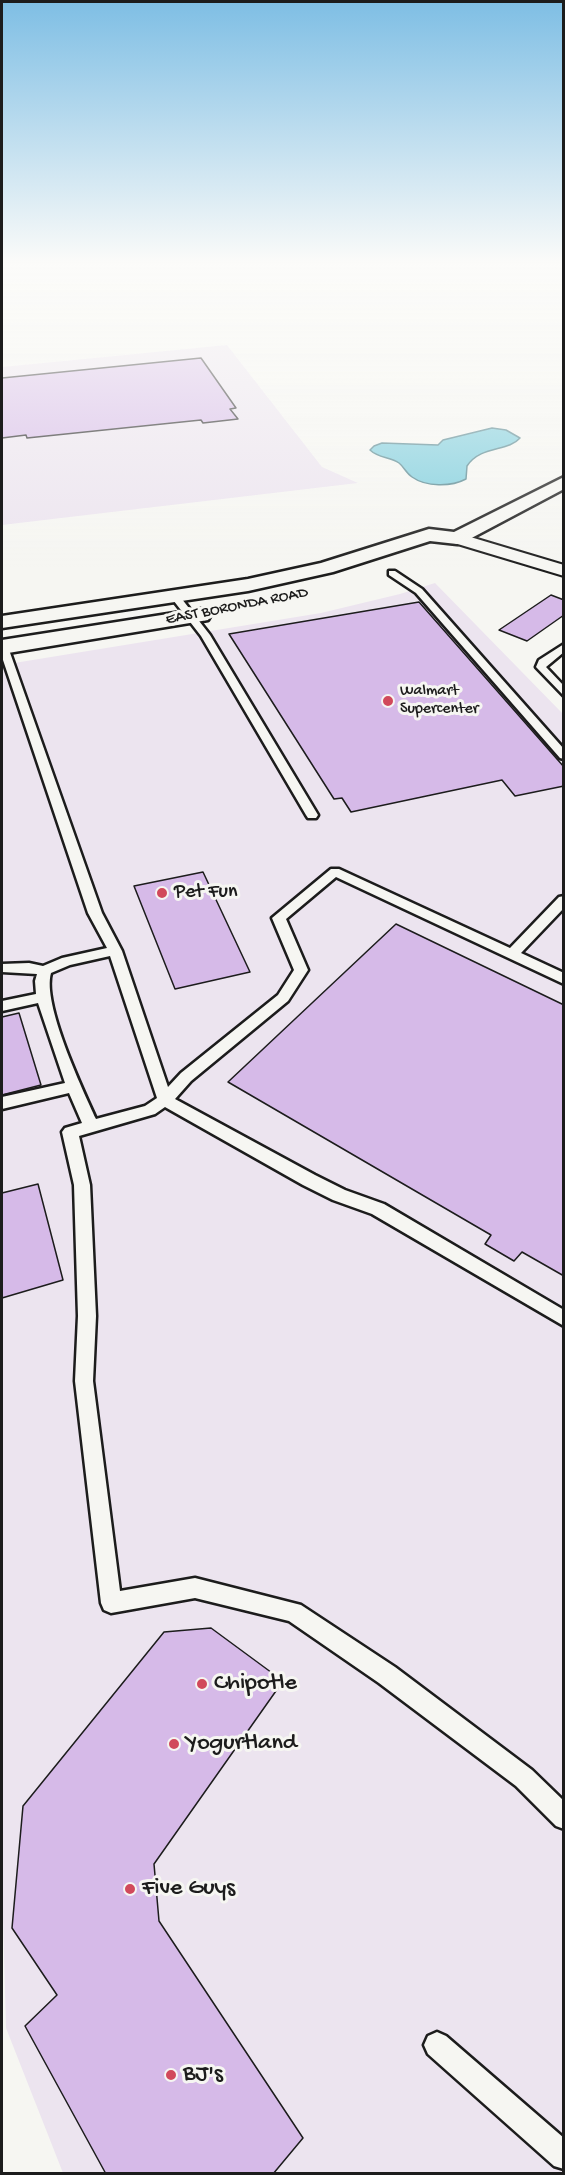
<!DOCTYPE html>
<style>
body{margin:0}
#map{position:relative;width:565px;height:2175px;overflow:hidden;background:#f6f6f2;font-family:"Gochi Hand",sans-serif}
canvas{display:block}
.frame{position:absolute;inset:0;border:3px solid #1c1c1c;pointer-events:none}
</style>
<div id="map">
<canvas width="565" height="2175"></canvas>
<div class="frame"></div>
</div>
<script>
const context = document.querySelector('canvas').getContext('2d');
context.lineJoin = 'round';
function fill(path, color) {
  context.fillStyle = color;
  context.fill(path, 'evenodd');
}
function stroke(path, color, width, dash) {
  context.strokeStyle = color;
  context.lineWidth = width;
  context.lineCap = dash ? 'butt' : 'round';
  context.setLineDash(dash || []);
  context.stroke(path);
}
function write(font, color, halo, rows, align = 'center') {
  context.font = font + ' "Gochi Hand",sans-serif';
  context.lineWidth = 6;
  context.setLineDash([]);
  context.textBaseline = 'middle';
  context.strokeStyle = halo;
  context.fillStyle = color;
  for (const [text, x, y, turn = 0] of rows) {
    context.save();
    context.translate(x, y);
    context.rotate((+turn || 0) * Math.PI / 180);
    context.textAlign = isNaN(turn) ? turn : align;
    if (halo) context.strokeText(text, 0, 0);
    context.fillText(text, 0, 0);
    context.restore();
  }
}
fill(new Path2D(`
 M227 345 322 467 358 483 2 525V367Z
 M435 583 563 714V2173H63L6 2028 2 1882V665L321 613 400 594Z`), '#ece4ef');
const water = new Path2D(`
 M492 428 506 430 520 438C508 452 481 445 467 466L466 479C451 487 426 487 412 477 406 473 404 467 399 463 390 457 378 458 370 450L374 446 382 443 438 445 443 440Z`);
fill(water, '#7fcedd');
stroke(water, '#578790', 1.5);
const building = new Path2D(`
 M201 358 236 408 230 409 238 419 203 423 201 420 27 438 26 435 2 438V378Z
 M551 595 564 600V615L527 641 499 630Z
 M419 602 564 767V786L515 796 502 780 351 812 342 798 334 799 229 634Z
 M203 872 250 972 175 989 134 886Z
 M396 924 564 1005V1276L522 1252 514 1261 485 1244 491 1235 228 1082Z
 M19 1013 41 1085 2 1095V1017Z
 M38 1184 63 1280 2 1298V1193Z
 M211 1628 283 1681 154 1864 159 1921 303 2138 273 2174H106L25 2026 57 1995 12 1928 23 1806 164 1632Z`);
fill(building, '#d6bae8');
stroke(building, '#1c1c1c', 1.5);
const lane = new Path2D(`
 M389 571H395L422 589 564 749V759L560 758 416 593 389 575Z
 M172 594H178L210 635 318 815 316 818H308L306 815 201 636 170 596Z
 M2 644 8 647 102 913 122 951 168 1087 181 1073 278 995 294 970 272 918 331 869H339L510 948 559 897 564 896V908L521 953 564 973V984L336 877 286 919 308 970 288 1001 191 1081 175 1099 315 1175 345 1190 384 1204 564 1310V1326L372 1214 333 1200 303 1185 165 1107 155 1114 79 1136 90 1185 96 1316 93 1381 120 1591 195 1578 301 1605 395 1667 532 1770 564 1801V1829L556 1826 516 1786 379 1683 289 1621 195 1598 111 1613 104 1610 101 1603 75 1381 78 1316 74 1185 62 1132 65 1128 82 1123 69 1093 2 1109V1097L65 1083 38 1003 2 1011V1001L36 994 35 981 37 974 2 972V964L29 963 43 966 62 958 107 948 88 913 2 657ZM110 956 157 1098 145 1106 96 1119C82 1088 42 1004 51 973L70 965Z
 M564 644V652L546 667 564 686V696L536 667 539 660Z
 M437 2032 446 2036 564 2138V2169L554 2166 428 2054 424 2045 428 2036Z`);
const street = new Path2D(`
 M457 533 564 565V576L451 542 448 538 451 534Z`);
const secondary = new Path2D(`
 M564 477V489L464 542 457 544 430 541 333 572 248 591 2 628V616L248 579 321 563 429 529 454 532Z
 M200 609 208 610 211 615 208 620 2 654V640Z`);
stroke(lane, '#1c1c1c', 5);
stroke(street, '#1c1c1c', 4);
stroke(secondary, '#1c1c1c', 5);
fill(lane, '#f6f6f2');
fill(street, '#f6f6f2');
fill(secondary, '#f6f6f2');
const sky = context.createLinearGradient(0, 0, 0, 570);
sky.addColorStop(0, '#7ebee4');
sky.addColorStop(0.46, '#fbfbf9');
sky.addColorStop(1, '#fbfbf900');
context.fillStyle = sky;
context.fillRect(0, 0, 565, 570);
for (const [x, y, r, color] of [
 [388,701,6,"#d1495b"],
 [162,893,6,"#d1495b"],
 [202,1684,6,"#d1495b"],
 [174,1744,6,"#d1495b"],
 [130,1889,6,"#d1495b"],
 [171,2075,6,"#d1495b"]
]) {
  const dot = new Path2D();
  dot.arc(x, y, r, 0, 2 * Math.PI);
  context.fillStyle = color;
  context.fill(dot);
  stroke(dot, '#f6f6f2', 2);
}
write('16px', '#1c1c1c', '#f6f6f2', [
 ["EAST BORONDA ROAD",237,607,-11]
]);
write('16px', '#1c1c1c', '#f6f6f2', [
 ["Walmart",400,692],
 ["Supercenter",400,710]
], 'left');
write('20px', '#1c1c1c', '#f6f6f2', [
 ["Pet Fun",174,893]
], 'left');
write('24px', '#1c1c1c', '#f6f6f2', [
 ["Chipotle",214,1684],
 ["Yogurtland",186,1744],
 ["Five Guys",142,1889],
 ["BJ's",183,2075]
], 'left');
</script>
